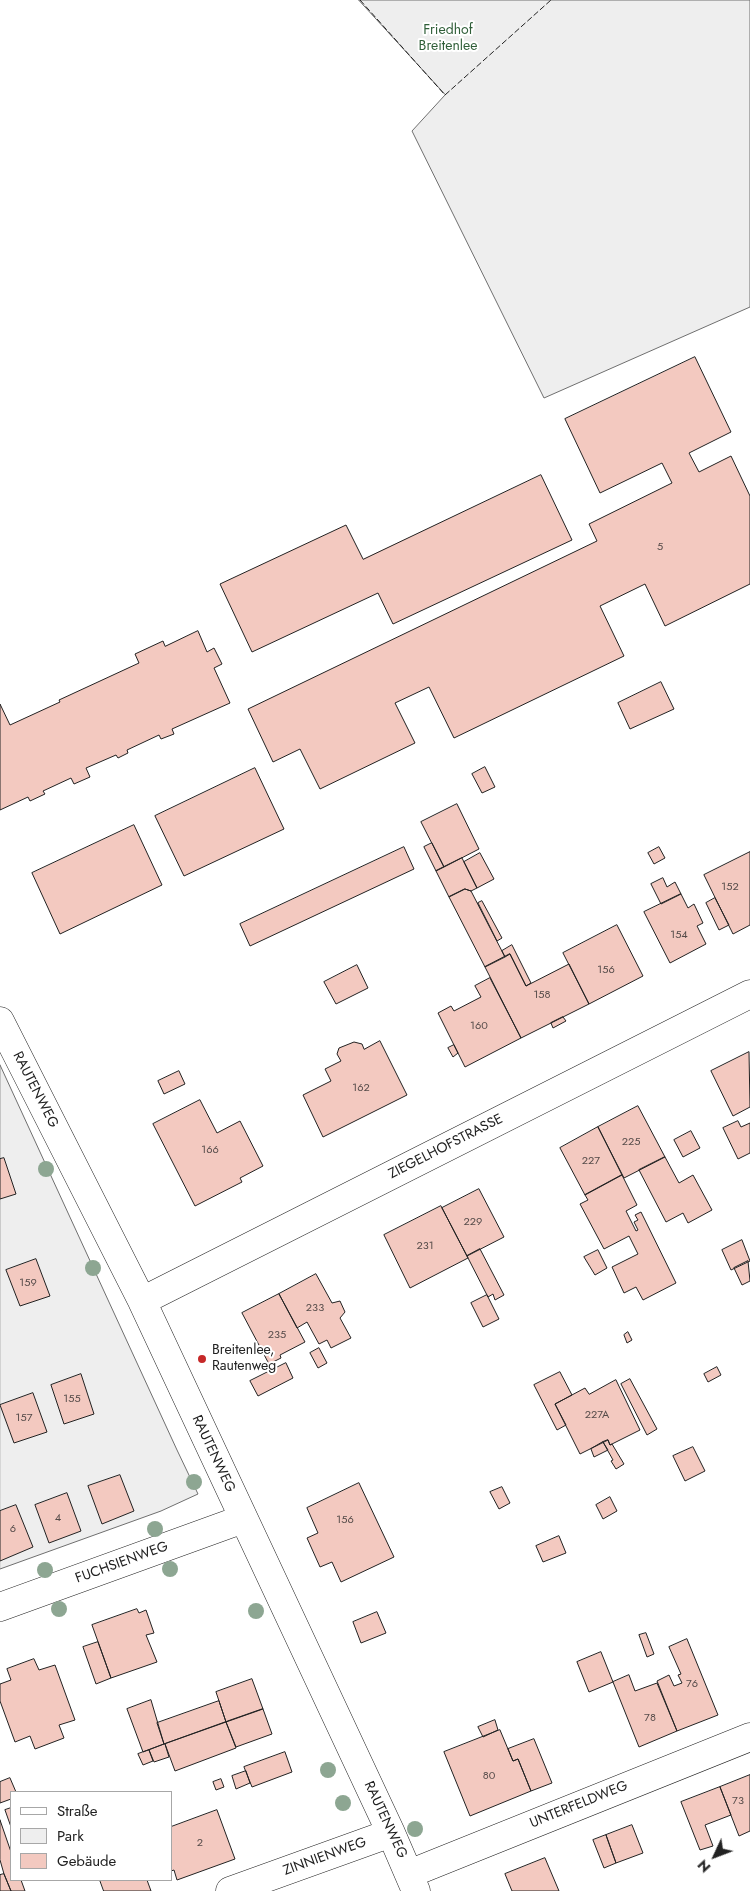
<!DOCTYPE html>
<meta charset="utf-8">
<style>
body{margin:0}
#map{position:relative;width:750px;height:1891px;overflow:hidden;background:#fff;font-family:Jost,sans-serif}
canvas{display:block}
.legend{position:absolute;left:10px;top:1791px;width:162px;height:90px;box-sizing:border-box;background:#fff;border:1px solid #a7a7a7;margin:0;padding:6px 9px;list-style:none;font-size:15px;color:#222}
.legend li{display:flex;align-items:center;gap:10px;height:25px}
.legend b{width:25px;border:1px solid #a7a7a7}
.north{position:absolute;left:690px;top:1831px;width:50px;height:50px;-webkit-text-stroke:4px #fff;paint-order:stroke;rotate:227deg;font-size:14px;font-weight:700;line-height:20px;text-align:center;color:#222}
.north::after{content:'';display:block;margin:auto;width:18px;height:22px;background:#222;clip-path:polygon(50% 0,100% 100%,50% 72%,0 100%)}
</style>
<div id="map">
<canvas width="750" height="1891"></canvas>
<ul class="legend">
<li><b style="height:6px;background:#fff"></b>Straße</li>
<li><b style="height:14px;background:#eee"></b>Park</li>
<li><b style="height:14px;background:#f3c9c0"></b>Gebäude</li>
</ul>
<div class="north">N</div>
</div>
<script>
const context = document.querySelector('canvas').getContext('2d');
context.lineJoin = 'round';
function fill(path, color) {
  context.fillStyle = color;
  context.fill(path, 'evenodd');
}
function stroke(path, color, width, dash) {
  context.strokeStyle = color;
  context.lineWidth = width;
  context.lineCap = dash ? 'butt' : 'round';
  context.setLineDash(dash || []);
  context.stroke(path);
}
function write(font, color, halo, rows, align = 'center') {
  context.font = font + ' Jost,sans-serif';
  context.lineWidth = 4;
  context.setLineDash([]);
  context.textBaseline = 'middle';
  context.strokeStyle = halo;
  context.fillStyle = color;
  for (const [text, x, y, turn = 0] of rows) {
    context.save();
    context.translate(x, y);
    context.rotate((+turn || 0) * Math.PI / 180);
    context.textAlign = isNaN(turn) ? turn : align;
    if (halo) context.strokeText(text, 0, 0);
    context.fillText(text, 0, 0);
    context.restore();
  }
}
const green = new Path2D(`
 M359 0H750V307L544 398 412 131 445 95Z
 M0 1065 177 1450 198 1494 161 1511 0 1569Z`);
fill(green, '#eee');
stroke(green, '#6f6f6f', 1);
const building = new Path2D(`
 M695 357 731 432 689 453 699 472 731 456 750 496V584L665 626 645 584 600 606 624 656 454 738 429 687 395 703 415 743 320 789 300 749 273 762 248 709 597 541 589 524 672 483 662 463 600 493 565 419Z
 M541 475 572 540 393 624 378 593 252 652 220 584 346 525 363 559Z
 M198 631 207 652 214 648 222 664 214 668 230 703 172 729 174 734 161 739 159 735 127 750 128 753 118 758 116 755 86 768 90 777 74 784 71 778 43 791 45 794 30 801 28 797 0 810V704L10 725 60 702 59 700 139 663 135 654 163 641 165 646Z
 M661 682 674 709 630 729 618 703Z
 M485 767 495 787 482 793 472 774Z
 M255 768 284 829 184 876 155 816Z
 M457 804 479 849 444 867 421 822Z
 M134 825 162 885 60 934 32 873Z
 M432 843 444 867 436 871 424 847Z
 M404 847 414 869 250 946 240 924Z
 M659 847 665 858 654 864 648 853Z
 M750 852V925L733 934 704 875Z
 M480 853 494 879 477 888 464 862Z
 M462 858 477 888 471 891 465 889 449 897 436 871Z
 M663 878 667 887 675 882 681 894 661 904 651 884Z
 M465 889 471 891 505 957 485 967 449 897Z
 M681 894 688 908 694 904 703 923 697 926 706 944 670 963 644 912Z
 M715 898 729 925 719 930 706 903Z
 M482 901 502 938 497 941 478 903Z
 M617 925 643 976 589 1004 563 953Z
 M512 945 531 983 526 986 510 954 505 957 502 951Z
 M510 954 526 986 569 964 589 1004 521 1038 485 967Z
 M357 965 368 988 336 1004 324 982Z
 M490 978 521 1038 465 1067 438 1013 451 1006 454 1011 481 997 475 986Z
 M563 1017 566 1021 553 1028 551 1023Z
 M380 1041 407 1095 323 1137 303 1095 331 1081 325 1069 341 1061 337 1054 339 1048 354 1042 362 1044 364 1049Z
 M454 1045 458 1053 453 1057 448 1048Z
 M749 1052 750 1107 733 1116 711 1071Z
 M179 1071 185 1084 164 1094 158 1081Z
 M200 1100 217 1133 240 1121 263 1166 240 1178 242 1182 195 1206 153 1124Z
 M638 1106 665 1157 624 1178 598 1127Z
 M738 1121 741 1127 750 1123V1153L738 1159 723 1128Z
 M598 1127 622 1175 585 1195 560 1148Z
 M691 1131 700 1148 683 1157 674 1140Z
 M665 1157 679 1183 693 1175 712 1210 688 1223 683 1213 666 1222 639 1170Z
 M4 1158 16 1194 0 1199V1159Z
 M622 1175 637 1205 626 1211 636 1231 638 1230 634 1222 638 1220 635 1215 641 1212 676 1283 643 1300 636 1287 624 1293 612 1267 638 1254 629 1236 604 1249 580 1204 588 1200 585 1195Z
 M479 1189 504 1237 467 1256 442 1208Z
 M441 1206 468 1258 410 1288 384 1235Z
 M742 1240 750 1261 731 1270 722 1250Z
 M480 1249 504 1295 495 1300 493 1294 488 1297 467 1256Z
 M598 1250 607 1268 595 1275 584 1257Z
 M36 1259 50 1296 20 1306 6 1270Z
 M748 1261 750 1281 742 1285 734 1268Z
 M316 1274 332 1303 340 1301 345 1312 340 1318 351 1338 331 1348 327 1340 319 1344 307 1322 297 1328 279 1294Z
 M279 1294 305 1342 280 1355 281 1358 269 1364 242 1313Z
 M487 1295 499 1319 483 1327 471 1303Z
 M628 1332 632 1340 627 1343 624 1335Z
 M319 1348 327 1363 318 1368 310 1353Z
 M286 1363 293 1378 258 1396 250 1381Z
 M717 1367 721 1375 708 1382 704 1374Z
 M560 1372 572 1395 555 1404 566 1425 557 1430 534 1385Z
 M81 1374 94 1414 64 1424 51 1385Z
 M630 1379 657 1429 647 1435 621 1384Z
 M616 1380 640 1430 610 1445 608 1440 580 1454 555 1404 585 1388 589 1394Z
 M33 1393 47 1432 14 1443 0 1405Z
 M608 1440 610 1445 612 1444 624 1464 616 1469 611 1461 613 1460 603 1442Z
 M603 1442 608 1450 594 1457 591 1449Z
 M693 1447 705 1471 685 1481 673 1456Z
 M120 1475 134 1511 102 1524 88 1486Z
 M359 1483 394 1557 341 1582 332 1562 320 1567 307 1538 318 1533 307 1508Z
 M502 1487 510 1503 499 1509 490 1492Z
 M67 1493 81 1531 49 1543 35 1505Z
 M610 1497 617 1511 603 1519 596 1505Z
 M16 1505 33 1547 0 1561V1511Z
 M559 1536 566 1553 543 1562 536 1546Z
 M137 1609 139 1613 146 1610 154 1633 146 1635 157 1662 111 1678 92 1625Z
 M377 1612 386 1633 361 1643 353 1622Z
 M646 1633 654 1654 647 1657 639 1635Z
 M687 1639 718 1715 677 1731 657 1681 669 1675 674 1686 682 1683 678 1675 681 1674 669 1647Z
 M98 1642 111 1678 96 1684 83 1647Z
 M601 1652 613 1682 589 1692 577 1662Z
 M34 1659 39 1670 55 1665 75 1720 59 1725 64 1738 35 1749 30 1736 15 1742 0 1701V1684L11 1680 7 1669Z
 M629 1675 635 1691 657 1683 677 1731 639 1747 613 1682Z
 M252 1679 263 1709 226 1722 216 1692Z
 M151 1700 164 1744 143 1752 127 1709Z
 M219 1701 226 1722 164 1744 157 1723Z
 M263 1709 272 1734 236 1747 226 1722Z
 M495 1720 498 1730 483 1737 478 1727Z
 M226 1722 236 1748 175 1771 165 1744Z
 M500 1730 513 1761 518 1759 531 1791 470 1816 444 1752Z
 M534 1739 552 1783 531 1791 518 1759 513 1761 508 1749Z
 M165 1744 169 1757 154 1762 149 1750Z
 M149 1750 153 1761 143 1765 138 1754Z
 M285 1752 292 1772 252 1787 244 1767Z
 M246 1771 250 1783 236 1789 232 1776Z
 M750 1775V1831L739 1836 720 1787Z
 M10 1778 16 1792H11V1799L0 1803V1782Z
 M221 1779 224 1787 216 1790 213 1782Z
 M720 1787 731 1815 705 1825 713 1846 700 1850 681 1802Z
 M11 1808V1827L5 1810Z
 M217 1810 235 1859 177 1880 174 1870 171 1871V1827Z
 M0 1820 11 1852V1880H21L25 1891H11L4 1874 0 1860Z
 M632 1825 643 1853 616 1863 606 1835Z
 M606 1835 616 1863 604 1868 593 1840Z
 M545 1858 559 1891H512L505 1874Z
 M4 1874 11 1891H0V1875Z
 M100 1880H147L151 1891H104Z`);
fill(building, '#f3c9c0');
stroke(building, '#222', 1);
const minor = new Path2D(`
 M0 1021 142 1301 391 1833 416 1891
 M142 1301 750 994
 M0 1607 243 1519
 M409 1874 750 1737
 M230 1891 391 1833`);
stroke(minor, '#222', 29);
stroke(minor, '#fff', 28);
stroke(new Path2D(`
 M360 0 445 95 551 0`), '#222', 1, [6, 2.5]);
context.fillStyle = '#8da692';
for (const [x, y] of [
 [46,1169],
 [93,1268],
 [194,1482],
 [155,1529],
 [170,1569],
 [45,1570],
 [59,1609],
 [256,1611],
 [328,1770],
 [343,1803],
 [415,1829]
]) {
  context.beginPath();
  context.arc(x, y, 8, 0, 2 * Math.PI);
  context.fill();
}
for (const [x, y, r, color] of [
 [202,1359,5,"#c62828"]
]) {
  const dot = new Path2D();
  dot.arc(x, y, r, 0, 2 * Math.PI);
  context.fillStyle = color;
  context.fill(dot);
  stroke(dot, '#fff', 2);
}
write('11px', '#564c4a', null, [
 ["5",660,547],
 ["152",730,887],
 ["154",679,935],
 ["156",606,970],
 ["158",542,995],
 ["160",479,1026],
 ["162",361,1088],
 ["225",631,1142],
 ["166",210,1150],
 ["227",591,1161],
 ["229",473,1222],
 ["231",425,1246],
 ["159",28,1283],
 ["233",315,1308],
 ["235",277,1335],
 ["155",72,1399],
 ["227A",597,1415],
 ["157",24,1418],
 ["4",58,1518],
 ["156",345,1520],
 ["6",13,1529],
 ["76",692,1684],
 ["78",650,1718],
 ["80",489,1776],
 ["73",738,1801],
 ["2",200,1843]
]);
write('14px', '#2f5e38', '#fff', [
 ["Friedhof",448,31],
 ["Breitenlee",448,47]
]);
write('14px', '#222', '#fff', [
 ["RAUTENWEG",35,1090,63],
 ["ZIEGELHOFSTRASSE",446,1147,-27],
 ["RAUTENWEG",213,1454,65],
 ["FUCHSIENWEG",122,1563,-20],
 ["UNTERFELDWEG",579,1805,-22],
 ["RAUTENWEG",385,1820,65],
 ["ZINNIENWEG",325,1857,-20]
]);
write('14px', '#222', '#fff', [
 ["Breitenlee,",212,1351],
 ["Rautenweg",212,1367]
], 'left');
</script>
